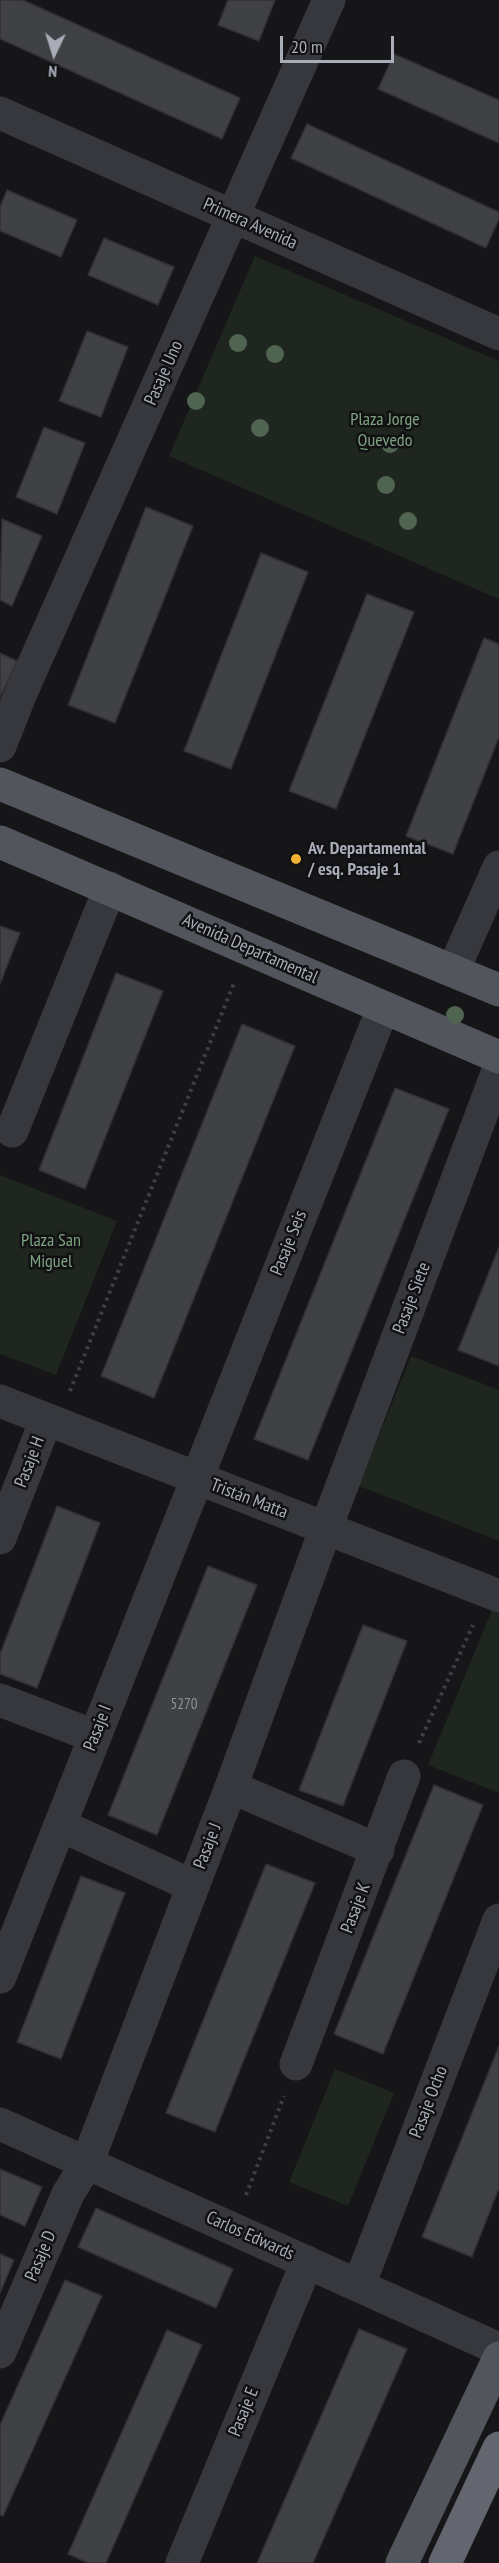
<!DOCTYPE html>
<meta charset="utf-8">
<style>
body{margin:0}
#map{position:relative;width:499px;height:2563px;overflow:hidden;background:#161618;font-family:"PT Sans Narrow",sans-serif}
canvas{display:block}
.north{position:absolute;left:24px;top:24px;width:60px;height:60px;-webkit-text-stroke:4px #111113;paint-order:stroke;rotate:184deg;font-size:16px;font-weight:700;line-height:24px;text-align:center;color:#a8adb8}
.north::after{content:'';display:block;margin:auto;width:21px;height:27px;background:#a8adb8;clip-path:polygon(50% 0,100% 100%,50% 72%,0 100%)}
.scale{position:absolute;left:280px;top:36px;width:114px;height:27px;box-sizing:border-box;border:3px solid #a8adb8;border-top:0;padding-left:8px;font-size:18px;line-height:21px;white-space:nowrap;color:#a8adb8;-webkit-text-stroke:4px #111113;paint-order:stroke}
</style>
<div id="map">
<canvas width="499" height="2563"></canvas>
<div class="north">N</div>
<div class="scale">20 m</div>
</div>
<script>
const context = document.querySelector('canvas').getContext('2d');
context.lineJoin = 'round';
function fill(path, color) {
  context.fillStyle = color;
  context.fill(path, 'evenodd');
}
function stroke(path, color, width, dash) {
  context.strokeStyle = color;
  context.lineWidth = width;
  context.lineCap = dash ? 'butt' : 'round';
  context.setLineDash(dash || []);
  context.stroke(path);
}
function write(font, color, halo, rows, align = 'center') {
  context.font = font + ' "PT Sans Narrow",sans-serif';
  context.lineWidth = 5;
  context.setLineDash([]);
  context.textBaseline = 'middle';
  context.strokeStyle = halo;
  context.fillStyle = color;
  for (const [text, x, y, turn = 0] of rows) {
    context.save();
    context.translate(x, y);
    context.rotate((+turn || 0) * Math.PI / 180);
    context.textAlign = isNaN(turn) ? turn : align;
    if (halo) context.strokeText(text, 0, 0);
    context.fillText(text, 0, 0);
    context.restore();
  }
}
fill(new Path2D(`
 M255 256 499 361V599L169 456Z
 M0 1175 117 1221 56 1375 0 1354Z
 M411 1356 499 1390V1541L359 1486Z
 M492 1610 499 1613V1793L428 1765Z
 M335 2069 394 2093 348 2206 289 2182Z`), '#1e261f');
const building = new Path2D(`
 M0 0H23L240 98 222 139 0 39Z
 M228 0H275L259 41 218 25Z
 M394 54 499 100V143L378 89Z
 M307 124 499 212V219L486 248 291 158Z
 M7 190 77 220 61 257 0 231V207Z
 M104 238 174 267 158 305 88 275Z
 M87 331 128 347 101 417 59 401Z
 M44 427 85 443 57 514 16 497Z
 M146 507 193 526 115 723 68 705Z
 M2 519 42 536 12 606 0 600Z
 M261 553 308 572 231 769 184 751Z
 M367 594 414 612 336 809 289 791Z
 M484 638 499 644V737L453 854 406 836Z
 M0 653 17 661 0 698Z
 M0 926 20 933 0 984Z
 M116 973 163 991 85 1189 39 1170Z
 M242 1024 295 1046 154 1398 101 1376Z
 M395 1088 449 1109 308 1460 254 1439Z
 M499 1247V1366L458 1350Z
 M57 1506 100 1523 37 1688 0 1674V1654Z
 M208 1566 257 1585 157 1835 108 1815Z
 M363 1625 407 1641 343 1806 299 1790Z
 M434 1785 483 1805 383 2054 334 2034Z
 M266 1864 315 1883 215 2132 166 2113Z
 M81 1876 125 1893 61 2059 17 2042Z
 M499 2046V2188L472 2257 422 2237Z
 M0 2169 42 2187 25 2226 0 2215Z
 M96 2208 233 2269 216 2308 78 2247Z
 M0 2254 14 2260 0 2293Z
 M65 2280 102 2296 3 2516 0 2515V2425Z
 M359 2329 407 2349 313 2563H257Z
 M167 2330 202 2345 106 2563H88L68 2554Z`);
fill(building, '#404145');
stroke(building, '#303034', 1.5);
stroke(new Path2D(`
 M70 1391 234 983
 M419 1743 473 1625
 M246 2195 284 2096`), '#3d3f44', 4, [3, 4.5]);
stroke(new Path2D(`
 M0 113 499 334
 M0 746 21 693 329 0
 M453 971 499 867
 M12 1131 110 888
 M0 1401 499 1596
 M0 1538 46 1420
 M0 1700 94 1736
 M231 1787 378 1850
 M60 1825 193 1886
 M0 1977 383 1008
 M296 2064 404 1776
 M0 2124 499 2349
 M359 2285 499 1920
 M0 2352 68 2194 87 2163 231 1787 326 1528 499 1068
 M182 2563 307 2262`), '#37383d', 33);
stroke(new Path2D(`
 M0 784 499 990
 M0 842 499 1057
 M402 2563 499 2358`), '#53555c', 33);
stroke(new Path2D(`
 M445 2563 499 2448`), '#63666e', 33);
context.fillStyle = '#506452';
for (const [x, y] of [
 [238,343],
 [275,354],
 [196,401],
 [260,428],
 [390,444],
 [386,485],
 [408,521],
 [455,1015]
]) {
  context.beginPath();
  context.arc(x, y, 9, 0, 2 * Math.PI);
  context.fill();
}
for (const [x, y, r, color] of [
 [296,859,6,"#f2b134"]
]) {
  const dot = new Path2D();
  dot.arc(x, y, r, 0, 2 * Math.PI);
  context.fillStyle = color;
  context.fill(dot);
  stroke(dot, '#111113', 2);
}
write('15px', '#8e929b', null, [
 ["5270",184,1705]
]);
write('18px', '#a8adb8', '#111113', [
 ["Primera Avenida",250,224,24],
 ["Pasaje Uno",164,373,-66],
 ["Avenida Departamental",250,949,24],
 ["Pasaje Seis",289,1243,-68],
 ["Pasaje Siete",412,1298,-69],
 ["Pasaje H",30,1462,-69],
 ["Tristán Matta",249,1499,21],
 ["Pasaje I",98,1728,-69],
 ["Pasaje J",208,1846,-69],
 ["Pasaje K",356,1908,-69],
 ["Pasaje Ocho",429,2102,-69],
 ["Carlos Edwards",250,2236,24],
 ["Pasaje D",41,2256,-67],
 ["Pasaje E",244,2412,-68]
]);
write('18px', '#7fa381', '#111113', [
 ["Plaza Jorge",385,420],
 ["Quevedo",385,441],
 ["Plaza San",51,1241],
 ["Miguel",51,1262]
]);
write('bold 18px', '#a8adb8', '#111113', [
 ["Av. Departamental",308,849],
 ["/ esq. Pasaje 1",308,870]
], 'left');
</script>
